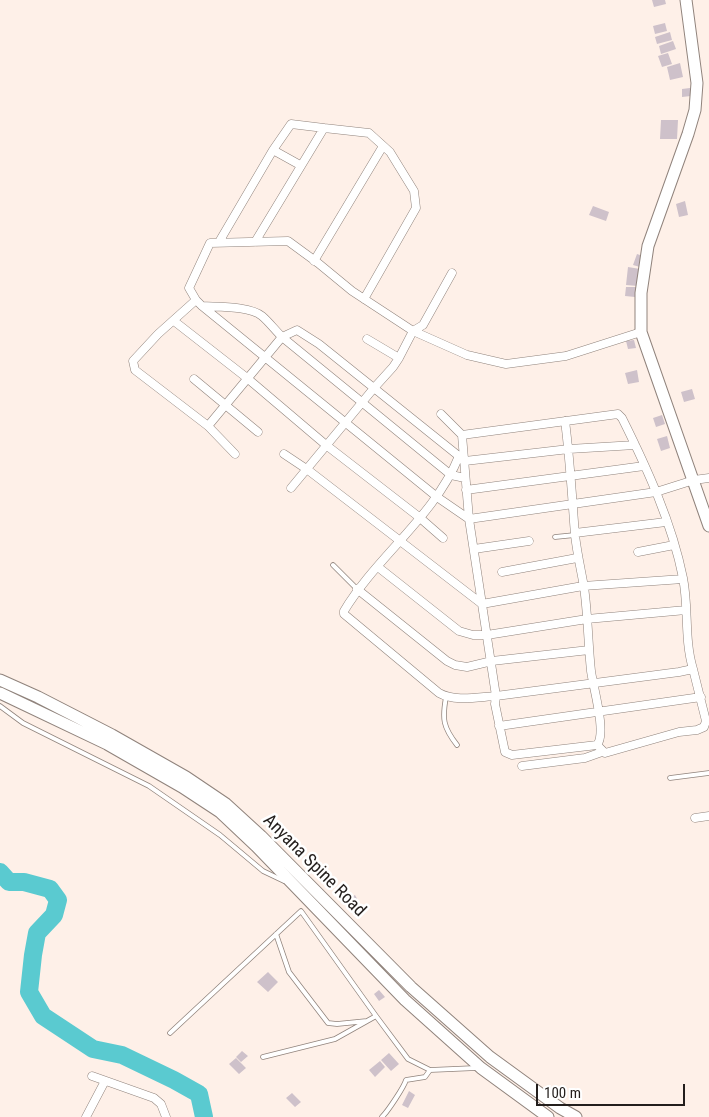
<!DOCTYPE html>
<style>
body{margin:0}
#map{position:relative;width:709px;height:1117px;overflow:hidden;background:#fef0e8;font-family:"Roboto Condensed",sans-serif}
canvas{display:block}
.scale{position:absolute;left:536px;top:1084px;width:149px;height:22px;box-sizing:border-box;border:2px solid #231e1c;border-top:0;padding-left:6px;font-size:15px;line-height:18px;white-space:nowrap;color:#231e1c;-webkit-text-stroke:4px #fff;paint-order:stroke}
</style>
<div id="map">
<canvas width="709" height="1117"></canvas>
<div class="scale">100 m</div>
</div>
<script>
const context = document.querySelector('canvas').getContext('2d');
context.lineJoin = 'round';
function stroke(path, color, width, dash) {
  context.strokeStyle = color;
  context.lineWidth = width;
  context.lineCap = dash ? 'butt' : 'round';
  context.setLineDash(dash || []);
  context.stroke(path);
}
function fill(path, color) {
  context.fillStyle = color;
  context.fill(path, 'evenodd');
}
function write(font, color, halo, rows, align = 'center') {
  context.font = font + ' "Roboto Condensed",sans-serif';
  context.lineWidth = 5;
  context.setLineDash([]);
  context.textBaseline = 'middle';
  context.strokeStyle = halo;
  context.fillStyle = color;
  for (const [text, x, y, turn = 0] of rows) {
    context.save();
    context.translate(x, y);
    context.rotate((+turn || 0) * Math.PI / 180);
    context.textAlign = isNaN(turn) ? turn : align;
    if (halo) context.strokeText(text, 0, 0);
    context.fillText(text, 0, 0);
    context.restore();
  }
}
stroke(new Path2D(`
 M0 872 9 882H24L50 889 58 900 54 915 37 933 33 955 29 992 43 1016 93 1049 122 1055 174 1080 199 1094 204 1117`), '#5acad0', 18);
fill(new Path2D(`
 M652 0H665L666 4 654 7Z
 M665 23 667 31 655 34 653 26Z
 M670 32 672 40 657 44 655 37Z
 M673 41 676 49 661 54 659 46Z
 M668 53 672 64 662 67 658 56Z
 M680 63 683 77 670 80 667 67Z
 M690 88 691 96 682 97V89Z
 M661 120H678L677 139H660Z
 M685 201 688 215 679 217 676 204Z
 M593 206 609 212 606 221 589 215Z
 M637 254 643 256 640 267 633 265Z
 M628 267 640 269 638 286 626 285Z
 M626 287H636L635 297 625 296Z
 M634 340 636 348 628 349 626 341Z
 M637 370 639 382 628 384 625 373Z
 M692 389 695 399 684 402 681 392Z
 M662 415 665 424 656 427 653 418Z
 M667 436 670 448 661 451 657 439Z
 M355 895 361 906 350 911 344 901Z
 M268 972 278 982 268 992 257 982Z
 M379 990 385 997 379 1001 374 994Z
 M242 1051 248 1056 241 1062 236 1057Z
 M389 1053 399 1064 391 1071 381 1060Z
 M236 1058 246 1068 239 1074 229 1064Z
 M380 1061 385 1067 375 1077 369 1070Z
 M409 1091 415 1095 408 1108 402 1105Z
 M292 1093 301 1102 295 1107 286 1098Z`), '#cec1ca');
const lane = new Path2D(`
 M555 537 575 535
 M333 565 356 588
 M446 697C442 719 443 727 457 745
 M0 706 23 723 149 786 220 835 263 871 284 881
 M670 778 709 773
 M276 934 289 972 328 1023 337 1024 367 1021
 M170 1033 301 911 376 1016 408 1059 430 1070 476 1068
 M263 1057 335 1039 376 1016
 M382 1117C388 1111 404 1087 406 1080L425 1077 430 1070`);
const street = new Path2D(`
 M324 128 369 133 390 152 414 191 416 208 364 299
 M219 242 273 150 300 165
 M255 242 324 128 291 124 273 150
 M314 261 383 146
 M196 300 158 334 133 361 135 370 208 426 235 454
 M203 306C219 307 250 306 262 316 269 322 275 330 282 337L451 475 465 478
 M174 321 247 378 326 445 419 517 443 538
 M641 332 566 356 506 364 467 355 413 331 352 291 318 263 288 241 210 243 189 288 196 300 202 306 437 497 469 519 656 492 694 480 709 478
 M367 339 399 358
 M194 379 258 432
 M441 414 462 435 618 414 622 418C647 468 672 523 683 578 689 608 684 639 693 669L679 672 496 696 495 704 505 752 512 755 597 745C607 733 593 687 591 671 588 643 588 615 584 587 581 570 577 553 575 535 572 497 570 459 565 421
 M208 426 282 337 297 330 319 344 465 461 569 449 635 445
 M284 454 308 470 482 604 583 586 683 579
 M459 456C435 516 377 556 344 611V614L439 693C455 702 478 697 496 696L469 519 462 435
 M291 488 374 388 393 367 399 358 413 331 423 325 452 273
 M466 490 644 466
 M575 533 666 522
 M474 549 529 541
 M638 552 674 545
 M378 567 459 631 473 635H487L587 619 686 610
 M502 572 577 558
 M357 589 447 661 455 665 467 667 492 661 589 650
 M499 726 701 697
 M597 745 605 753 679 732 697 730 704 727 706 721 693 669
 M522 766 585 758 602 752
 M695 818 709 816
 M92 1076 154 1098 161 1104 166 1117
 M86 1117 105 1081`);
const secondary = new Path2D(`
 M686 0 697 83 695 110 688 134 648 246 641 293V332L709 526
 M0 680 38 697 112 735 186 777 226 804 261 836 411 987 490 1057 560 1108 576 1117
 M0 693 107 744 182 787 220 812 256 846 405 1000 481 1068 548 1117`);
stroke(lane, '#90837c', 5.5);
stroke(street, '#90837c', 9);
stroke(secondary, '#90837c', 13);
stroke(lane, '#fff', 4);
stroke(street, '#fff', 8);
stroke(secondary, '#fff', 11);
write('18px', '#231e1c', '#fff', [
 ["Anyana Spine Road",314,866,45]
]);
</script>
